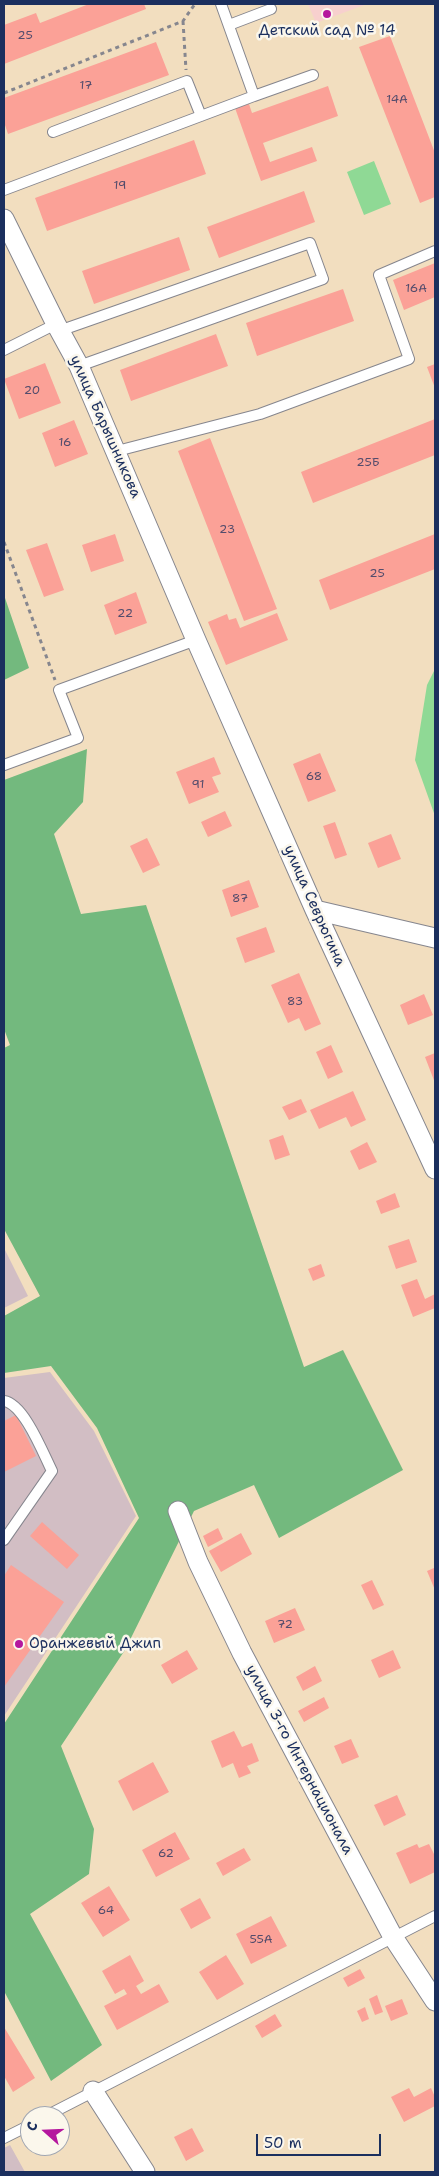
<!DOCTYPE html>
<meta charset="utf-8">
<style>
body{margin:0}
#map{position:relative;width:439px;height:2176px;overflow:hidden;background:#f2debf;font-family:"Shantell Sans",sans-serif}
canvas{display:block}
.frame{position:absolute;inset:0;border:5px solid #1b2f5e;pointer-events:none}
.north{position:absolute;left:20px;top:2106px;width:50px;height:50px;box-sizing:border-box;background:#fbf7ec;border:1px solid #a1a7b3;border-radius:50%;rotate:290deg;font-size:14px;font-weight:700;line-height:20px;text-align:center;color:#1b2f5e}
.north::after{content:'';display:block;margin:auto;width:18px;height:22px;background:#b5179e;clip-path:polygon(50% 0,100% 100%,50% 72%,0 100%)}
.scale{position:absolute;left:256px;top:2134px;width:125px;height:22px;box-sizing:border-box;border:2px solid #1b2f5e;border-top:0;padding-left:6px;font-size:15px;line-height:18px;white-space:nowrap;color:#1b2f5e;-webkit-text-stroke:4px #fbf7ec;paint-order:stroke}
</style>
<div id="map">
<canvas width="439" height="2176"></canvas>
<div class="frame"></div>
<div class="north">С</div>
<div class="scale">50 m</div>
</div>
<script>
const context = document.querySelector('canvas').getContext('2d');
context.lineJoin = 'round';
function fill(path, color) {
  context.fillStyle = color;
  context.fill(path, 'evenodd');
}
function stroke(path, color, width, dash) {
  context.strokeStyle = color;
  context.lineWidth = width;
  context.lineCap = dash ? 'butt' : 'round';
  context.setLineDash(dash || []);
  context.stroke(path);
}
function write(font, color, halo, rows, align = 'center') {
  context.font = font + ' "Shantell Sans",sans-serif';
  context.lineWidth = 5;
  context.setLineDash([]);
  context.textBaseline = 'middle';
  context.strokeStyle = halo;
  context.fillStyle = color;
  for (const [text, x, y, turn = 0] of rows) {
    context.save();
    context.translate(x, y);
    context.rotate((+turn || 0) * Math.PI / 180);
    context.textAlign = isNaN(turn) ? turn : align;
    if (halo) context.strokeText(text, 0, 0);
    context.fillText(text, 0, 0);
    context.restore();
  }
}
fill(new Path2D(`
 M308 4H367L316 23Z`), '#f7d0ce');
fill(new Path2D(`
 M4 1248 28 1296 4 1308Z
 M50 1372 94 1431 136 1516 4 1716V1378Z
 M10 2145 25 2172H4V2148Z`), '#d2bec4');
fill(new Path2D(`
 M374 161 391 204 364 215 347 172Z
 M435 669V816L415 760 427 685Z`), '#8fd995');
fill(new Path2D(`
 M4 595 29 668 4 680Z
 M87 749 83 802 54 834 81 914 146 905 304 1367 343 1350 403 1470 279 1538 254 1485 194 1511 125 1650 61 1746 94 1829 89 1874 30 1914 102 2045 51 2081 4 1991V1724L139 1518 97 1428 51 1366 4 1373V1316L40 1296 4 1229V1048L10 1045 4 1029V780Z`), '#73b97e');
fill(new Path2D(`
 M89 4H144L146 9 4 64V25L36 13 40 23Z
 M390 36 435 153V197L420 203 359 47Z
 M156 42 169 75 8 134 4 122V98Z
 M328 86 338 116 263 143 270 162 312 147 317 161 261 181 235 108 249 104 252 113Z
 M194 140 206 174 47 231 35 198Z
 M304 191 315 222 219 258 207 227Z
 M179 237 190 270 94 304 82 271Z
 M435 263V297L404 310 393 280Z
 M343 289 354 321 257 356 246 323Z
 M216 334 228 366 131 401 120 370Z
 M45 363 61 403 19 419 4 379Z
 M435 364V388L427 367Z
 M435 419V455L313 503 301 472Z
 M74 420 88 454 55 467 42 433Z
 M210 438 277 609 244 621 178 451Z
 M115 534 124 561 91 572 82 545Z
 M435 534V569L330 610 319 580Z
 M47 543 64 590 44 597 26 550Z
 M136 592 147 623 115 635 104 605Z
 M277 613 288 640 226 665 208 622 227 614 229 620 236 618 240 628Z
 M320 753 336 791 308 802 293 764Z
 M214 757 221 774 212 777 219 792 189 804 176 772Z
 M225 811 232 826 208 837 201 822Z
 M335 822 347 855 335 859 323 826Z
 M391 834 401 859 378 868 368 843Z
 M147 838 160 865 143 873 130 846Z
 M249 880 259 907 231 917 222 890Z
 M266 927 275 952 245 963 236 938Z
 M299 973 321 1024 305 1031 299 1018 288 1023 271 985Z
 M424 994 433 1015 408 1025 400 1005Z
 M331 1045 343 1072 328 1079 316 1052Z
 M435 1053V1083L425 1057Z
 M353 1091 366 1120 351 1127 346 1117 319 1129 310 1110Z
 M301 1099 307 1112 289 1120 282 1107Z
 M283 1135 290 1155 275 1160 269 1140Z
 M367 1142 377 1162 359 1170 350 1151Z
 M395 1193 400 1207 381 1214 376 1201Z
 M409 1239 417 1262 396 1269 388 1246Z
 M321 1264 325 1276 313 1281 308 1269Z
 M417 1279 425 1299 435 1294V1308L413 1317 401 1285Z
 M16 1415 36 1456 4 1472V1421Z
 M42 1522 79 1555 67 1569 30 1536Z
 M218 1528 223 1539 208 1547 203 1536Z
 M241 1533 252 1554 221 1572 209 1551Z
 M11 1565 64 1602 4 1687V1576Z
 M434 1568 435 1572V1590L427 1571Z
 M372 1580 384 1605 373 1610 361 1585Z
 M295 1608 305 1630 274 1643 265 1621Z
 M187 1650 198 1669 172 1684 161 1665Z
 M393 1650 401 1668 379 1678 371 1660Z
 M315 1666 322 1681 303 1691 296 1677Z
 M324 1697 329 1708 304 1722 298 1711Z
 M234 1731 242 1747 252 1743 259 1761 247 1766 251 1773 239 1778 233 1763 222 1768 211 1741Z
 M351 1739 359 1757 342 1764 334 1746Z
 M153 1762 169 1792 133 1811 118 1781Z
 M397 1795 406 1815 384 1826 374 1805Z
 M175 1832 190 1859 156 1877 142 1850Z
 M417 1844 419 1848 429 1844 435 1856V1872L410 1884 396 1853Z
 M244 1848 251 1860 223 1876 216 1863Z
 M109 1886 130 1920 103 1937 81 1903Z
 M200 1898 211 1918 191 1929 180 1909Z
 M271 1916 287 1946 251 1964 236 1934Z
 M130 1955 144 1981 136 1986 141 1994 159 1984 169 2002 117 2030 104 2006 127 1994 124 1989 115 1994 102 1971Z
 M226 1955 244 1984 217 2000 199 1972Z
 M360 1969 365 1978 348 1987 343 1978Z
 M377 1995 383 2012 375 2015 369 1999Z
 M402 1999 408 2014 391 2021 385 2006Z
 M365 2007 369 2019 362 2022 357 2011Z
 M275 2014 282 2026 262 2038 255 2026Z
 M4 2027 35 2078 13 2092 4 2076Z
 M409 2088 414 2097 431 2088 435 2097V2106L404 2122 391 2097Z
 M192 2128 204 2151 186 2161 174 2137Z`), '#fba197');
const service = new Path2D(`
 M221 4 254 96 313 75
 M229 25 271 9
 M53 132 187 81 201 116
 M4 190 254 96
 M59 331 310 243 323 279 79 366
 M4 350 56 324
 M117 451 260 414 409 359 379 275 435 251
 M4 765 78 738 59 690 196 640
 M4 1401C24 1404 43 1453 52 1471L4 1540
 M46 2116 435 1916
 M4 2138 30 2125`);
const minor = new Path2D(`
 M4 219 56 324 79 366 196 640 315 910 435 1169
 M315 910 435 938
 M178 1511 198 1562 242 1653 393 1937 435 2001
 M93 2091 145 2172`);
stroke(service, '#86868e', 12);
stroke(minor, '#86868e', 21);
stroke(new Path2D(`
 M183 21 186 70
 M4 93 183 21 195 4
 M4 542 55 680`), '#86868e', 3, [4, 4]);
stroke(service, '#fff', 10);
stroke(minor, '#fff', 19);
for (const [x, y, r, color] of [
 [327,14,5,"#b5179e"],
 [19,1644,5,"#b5179e"]
]) {
  const dot = new Path2D();
  dot.arc(x, y, r, 0, 2 * Math.PI);
  context.fillStyle = color;
  context.fill(dot);
  stroke(dot, '#fbf7ec', 2);
}
write('12px', '#534c6c', null, [
 ["25",25,36],
 ["17",86,86],
 ["14А",397,100],
 ["19",120,186],
 ["16А",416,289],
 ["20",32,391],
 ["16",65,443],
 ["25Б",368,463],
 ["23",227,530],
 ["25",377,574],
 ["22",125,614],
 ["68",314,777],
 ["91",198,785],
 ["87",240,899],
 ["83",295,1002],
 ["72",285,1625],
 ["62",166,1854],
 ["64",106,1911],
 ["55А",261,1940]
]);
write('15px', '#1b2f5e', '#fbf7ec', [
 ["Детский сад № 14",327,31],
 ["Оранжевый Джип",29,1644,"left"]
]);
write('15px', '#1b2f5e', '#fbf7ec', [
 ["улица Барышникова",105,427,66],
 ["улица Севрюгина",314,906,66],
 ["улица 3-го Интернационала",299,1760,62]
]);
</script>
